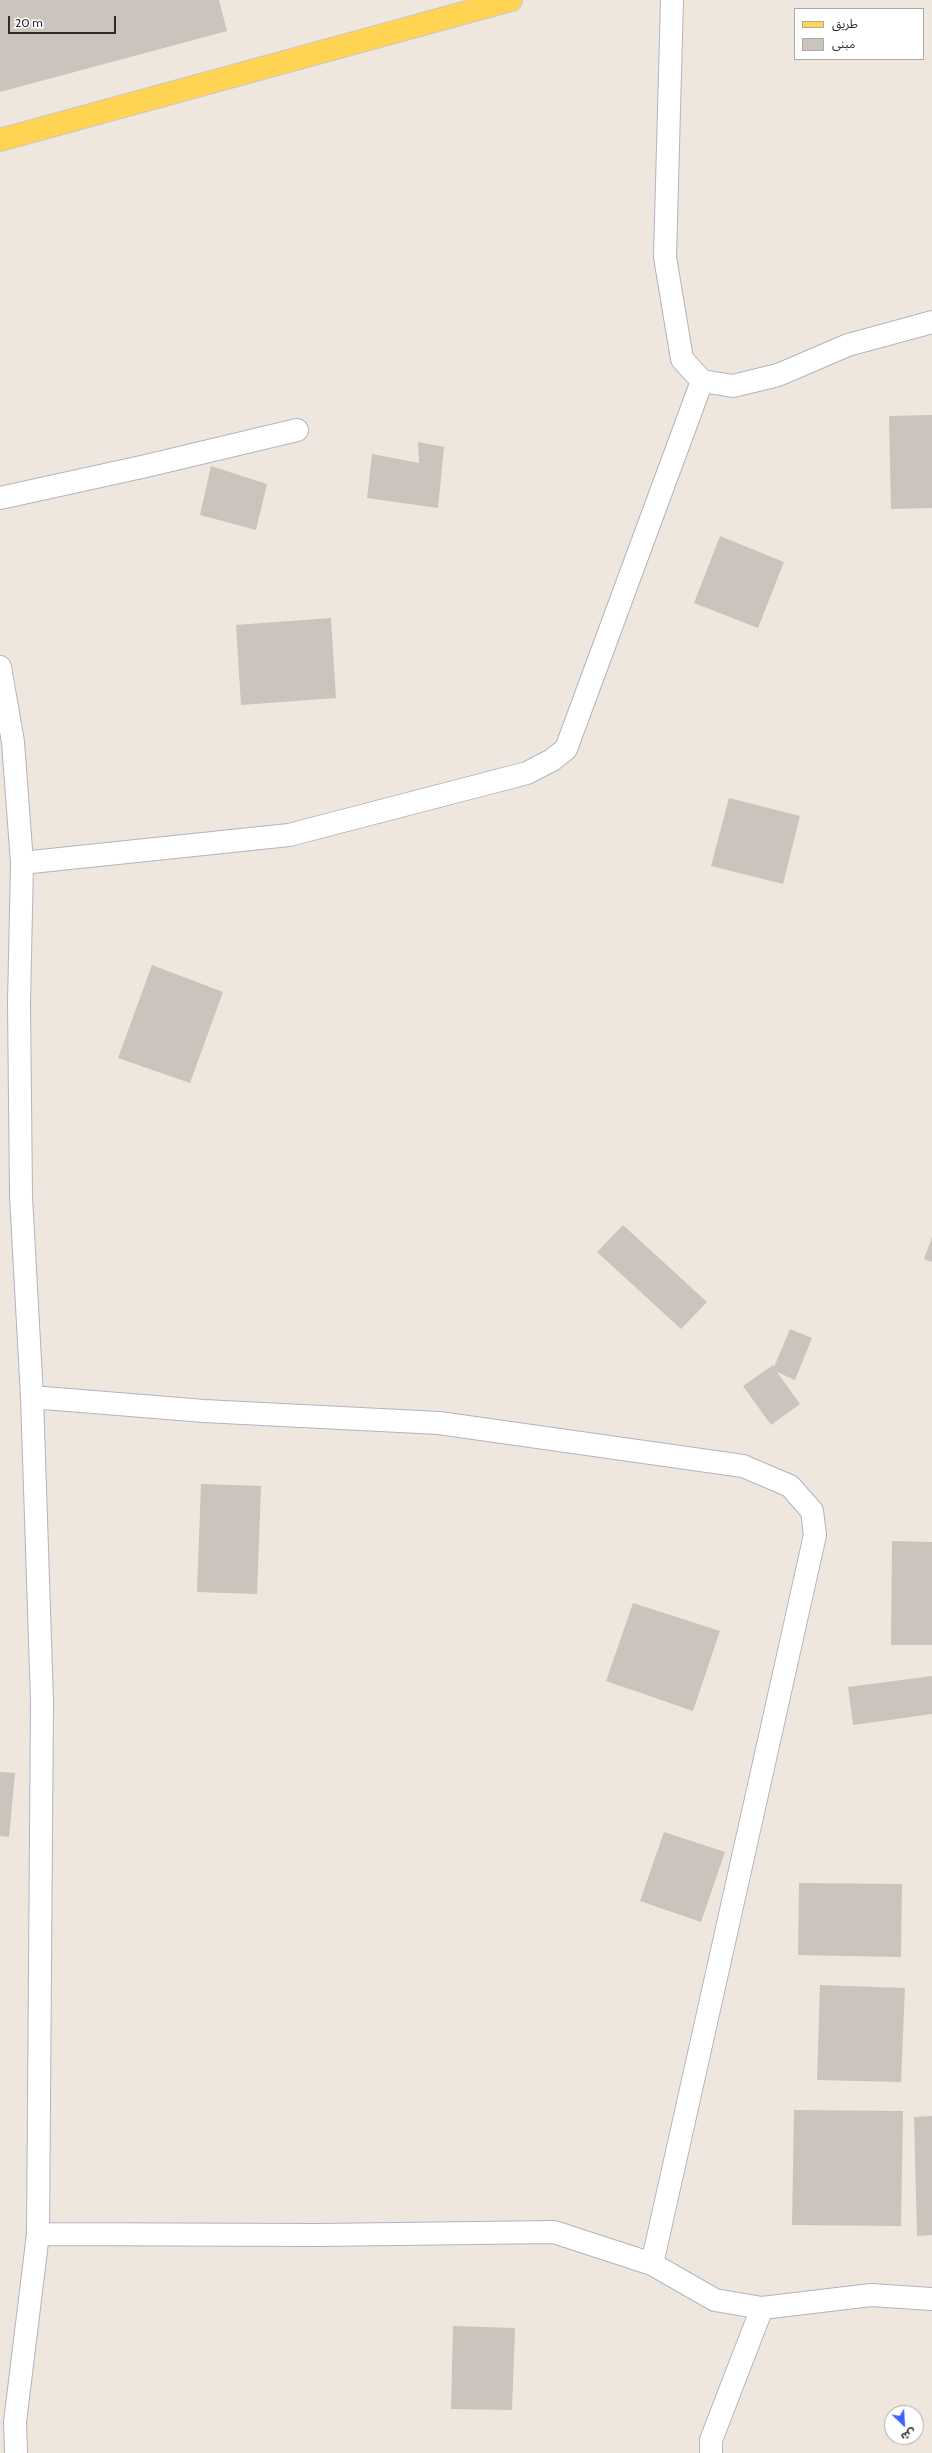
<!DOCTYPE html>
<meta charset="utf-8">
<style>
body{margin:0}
#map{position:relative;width:932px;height:2453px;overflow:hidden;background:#efe7dd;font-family:Cabin,"Noto Sans Arabic",sans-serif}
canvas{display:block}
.legend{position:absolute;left:794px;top:8px;width:130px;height:52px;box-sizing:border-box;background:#fff;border:1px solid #ababab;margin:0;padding:5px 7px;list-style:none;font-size:12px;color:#2c2c2c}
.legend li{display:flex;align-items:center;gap:8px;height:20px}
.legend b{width:20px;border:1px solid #ababab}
.north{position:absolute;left:884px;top:2405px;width:40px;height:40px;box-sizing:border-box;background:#fff;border:1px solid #ababab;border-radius:50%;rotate:155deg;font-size:11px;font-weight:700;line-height:16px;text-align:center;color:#2c2c2c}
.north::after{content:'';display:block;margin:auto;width:14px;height:18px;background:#3961ff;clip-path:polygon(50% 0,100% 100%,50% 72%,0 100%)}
.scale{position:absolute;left:8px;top:16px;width:108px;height:18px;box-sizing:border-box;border:2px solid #2c2c2c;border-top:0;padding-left:5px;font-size:12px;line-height:14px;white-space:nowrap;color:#2c2c2c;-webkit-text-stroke:3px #fff;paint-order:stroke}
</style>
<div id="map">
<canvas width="932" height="2453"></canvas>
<ul class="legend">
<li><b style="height:5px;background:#ffd452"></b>طريق</li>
<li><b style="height:11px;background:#cac4bc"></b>مبنى</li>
</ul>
<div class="north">ش</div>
<div class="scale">20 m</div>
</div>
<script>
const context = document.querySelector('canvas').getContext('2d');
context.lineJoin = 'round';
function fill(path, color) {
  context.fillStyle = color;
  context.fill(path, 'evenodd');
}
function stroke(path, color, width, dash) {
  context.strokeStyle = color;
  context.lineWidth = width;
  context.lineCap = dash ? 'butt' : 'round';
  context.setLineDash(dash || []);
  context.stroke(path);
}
fill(new Path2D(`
 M0 0H219L227 31 0 92Z
 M932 415V508L891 509 889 416Z
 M418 442 444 447 438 508 367 498 372 454 419 463Z
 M211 466 267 484 256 530 200 515Z
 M720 536 784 562 758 628 694 603Z
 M331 618 336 698 241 705 236 625Z
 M729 798 800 816 783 884 711 866Z
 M152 965 223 992 190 1083 118 1058Z
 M623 1225 707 1302 681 1329 597 1252Z
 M932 1237V1262L924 1259Z
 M790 1329 812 1338 795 1380 777 1372 800 1404 771 1425 743 1386 773 1365 774 1367Z
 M201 1484 261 1486 257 1594 197 1592Z
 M892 1541 932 1542V1645H891Z
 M633 1603 720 1631 693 1711 606 1681Z
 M932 1676V1714L853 1725 848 1687Z
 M0 1772 15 1773 9 1837 0 1836Z
 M664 1832 725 1852 701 1922 640 1901Z
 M799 1883 902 1884 901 1957 798 1955Z
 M820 1985 905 1988 901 2082 817 2080Z
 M794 2110 903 2111 901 2226 792 2225Z
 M932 2116V2235L917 2236 914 2117Z
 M453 2326 515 2328 512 2410 451 2409Z`), '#cac4bc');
const minor = new Path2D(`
 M672 0 665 257 682 359 702 381 733 386 778 375 848 345 932 322
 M0 498 146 466 297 430
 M0 667 13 742 22 863 19 1003 21 1196 32 1397 42 1701 38 2234 15 2422 16 2453
 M22 863 289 835 527 773 552 760 566 749 702 381
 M32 1397 204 1411 439 1423 743 1466 790 1486 812 1511 815 1535 652 2264
 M38 2234 318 2235 554 2232 652 2264 715 2300 762 2308
 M711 2453V2440L762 2308 871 2295 932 2299`);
const primary = new Path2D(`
 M0 140 511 0`);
stroke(minor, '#b1b4c1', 24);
stroke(primary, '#c8c8c8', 24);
stroke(minor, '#fff', 22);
stroke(primary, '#ffd452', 22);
</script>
